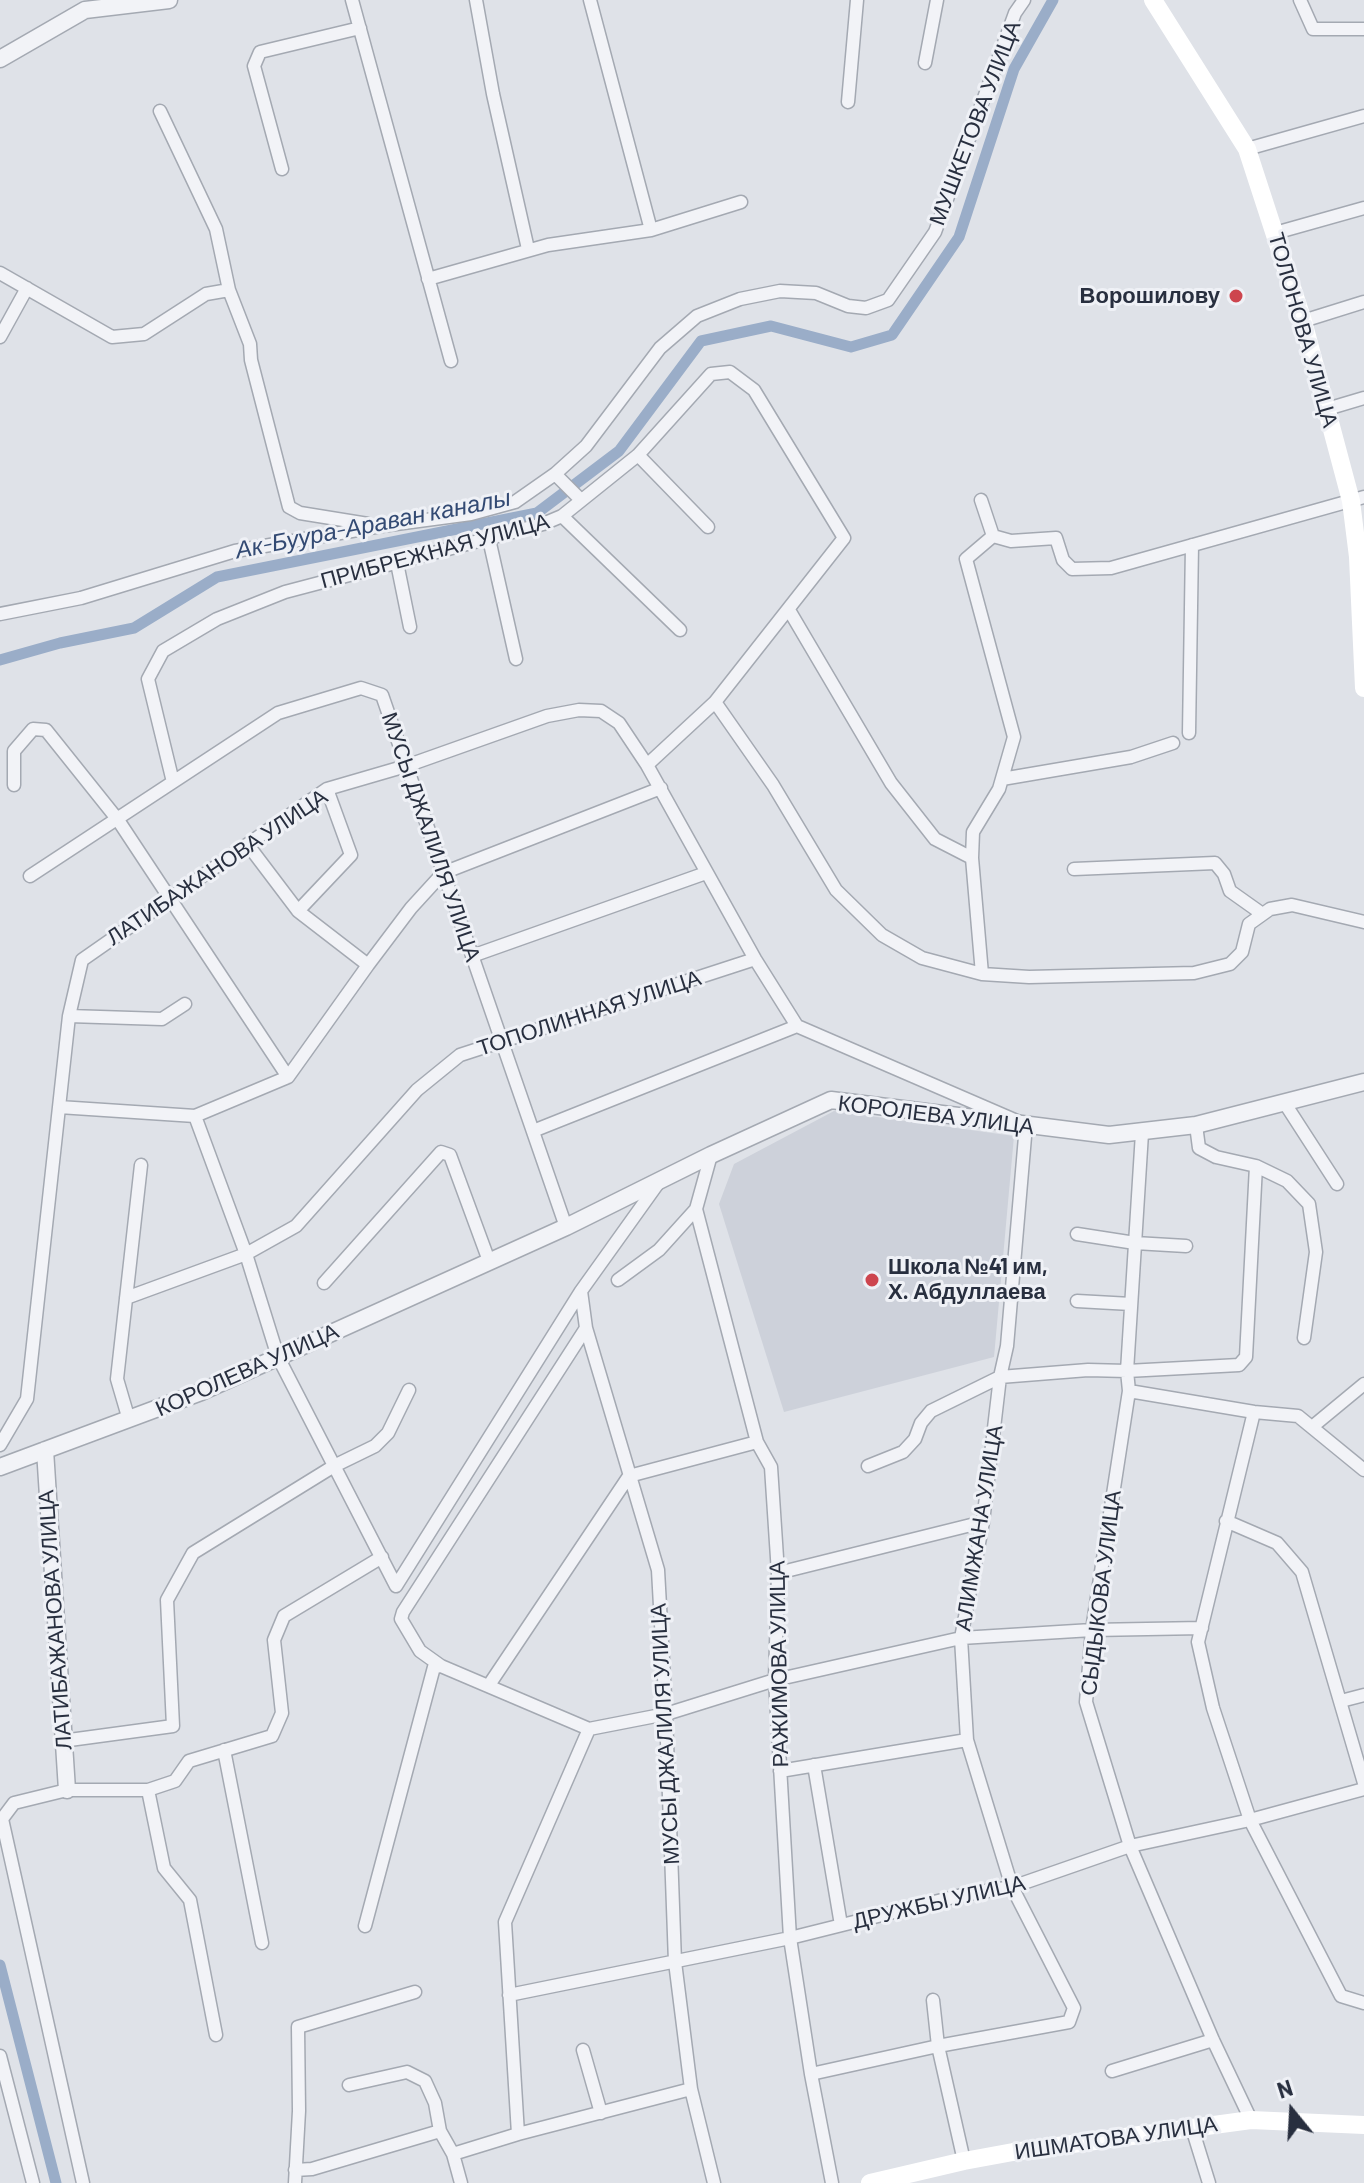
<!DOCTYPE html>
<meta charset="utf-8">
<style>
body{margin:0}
#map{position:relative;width:1364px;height:2183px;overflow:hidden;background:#dfe2e8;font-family:Barlow,sans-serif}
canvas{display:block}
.north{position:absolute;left:1252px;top:2071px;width:80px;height:80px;-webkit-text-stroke:6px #eff1f6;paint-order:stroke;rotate:342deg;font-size:22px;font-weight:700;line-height:32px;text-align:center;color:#282f3f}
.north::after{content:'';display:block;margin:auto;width:28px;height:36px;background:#282f3f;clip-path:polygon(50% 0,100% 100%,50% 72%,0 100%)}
</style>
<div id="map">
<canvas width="1364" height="2183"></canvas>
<div class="north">N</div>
</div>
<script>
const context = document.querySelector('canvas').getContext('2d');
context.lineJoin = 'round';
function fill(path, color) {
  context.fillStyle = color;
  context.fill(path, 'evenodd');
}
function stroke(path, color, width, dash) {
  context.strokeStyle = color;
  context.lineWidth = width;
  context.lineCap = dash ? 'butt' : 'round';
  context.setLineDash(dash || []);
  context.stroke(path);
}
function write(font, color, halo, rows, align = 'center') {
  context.font = font + ' Barlow,sans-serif';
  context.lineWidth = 6;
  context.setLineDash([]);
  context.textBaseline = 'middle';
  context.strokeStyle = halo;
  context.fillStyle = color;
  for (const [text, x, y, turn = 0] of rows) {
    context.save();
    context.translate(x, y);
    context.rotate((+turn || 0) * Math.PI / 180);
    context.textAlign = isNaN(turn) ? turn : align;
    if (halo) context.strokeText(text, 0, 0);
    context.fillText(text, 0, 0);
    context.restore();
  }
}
fill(new Path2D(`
 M834 1111 1014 1136 994 1357 784 1412 719 1204 734 1164Z`), '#cdd1da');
stroke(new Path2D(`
 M0 660 60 643 134 628 217 577 537 513 619 451 701 341 771 326 851 347 892 335 959 237 1014 69 1053 0
 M0 1965 56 2183`), '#9aadc8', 11);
const minor = new Path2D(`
 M352 0 451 361
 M476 0 493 94 528 249
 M590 0 651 230
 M1300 0 1313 29H1364
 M925 63 937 0
 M848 102 857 0
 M160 111 216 229 229 290 250 344 251 360 289 507 300 513 368 524
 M1247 149 1364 116
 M282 169 254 66 260 52 360 28
 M1275 233 1364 208
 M0 273 112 337 144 334 206 294 229 290
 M428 279 548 245 651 230 741 202
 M1303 321 1364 302
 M0 337 27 288
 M1327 409 1364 398
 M638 455 708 527
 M555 474 580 499
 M981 500 993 536 1011 541 1056 538 1063 560 1072 569 1111 568 1364 497
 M562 516 680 630
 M489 539 516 659
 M397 563 410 627
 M789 610 891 783 935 839 972 858
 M0 614 81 598 235 551 381 526 471 514 515 502 555 474 586 446 660 348 697 316 740 299 780 291 816 293 848 306 866 308 888 300 935 232 1015 13 1024 0
 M715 702 773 785 836 890 882 935 922 958 982 974 1029 977 1194 973 1230 964 1242 952 1249 924 1270 909 1292 905 1364 922
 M1189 733 1192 545
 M1002 779 1131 757 1173 743
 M173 782 148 679 163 651 217 619 285 592 543 524 562 516 638 455 711 374 730 372 754 390 844 538 715 702 647 765
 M14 785V751L33 729 46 730 118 820 288 1077
 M248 845 298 911 368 965
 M1074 869 1215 863 1224 874 1230 891 1261 913
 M30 876 278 713 361 688 382 695 566 1227
 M298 911 351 855 327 789
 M472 956 706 873
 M982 974 972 858 973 832 999 789 1014 737 966 559 993 536
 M69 1016 162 1019 185 1004
 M1284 1102 1337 1184
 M59 1107 195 1116 288 1077 368 965 411 908 443 873 661 788
 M195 1116 246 1254 278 1357 396 1586
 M1196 1125 1199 1148 1216 1157 1256 1166 1287 1181 1309 1204 1316 1252 1304 1338
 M533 1131 797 1026
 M1142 1133 1127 1371 1129 1391 1092 1630 1086 1702 1130 1846 1213 2040 1251 2120
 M711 1155 696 1209 757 1442 771 1467 778 1573 775 1680 790 1938 811 2074 832 2183
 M1077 1234 1135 1243 1186 1246
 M618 1280 659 1250 696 1209
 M324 1283 441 1152 450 1155 489 1261
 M581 1291 586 1328 658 1570 666 1714 675 1962 691 2089 714 2183
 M126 1298 246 1254 296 1226 417 1090 460 1055 755 959
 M1077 1301 1131 1304
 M586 1328 403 1612 401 1619 420 1651 441 1666 589 1729 666 1714 775 1680 961 1638 1092 1630 1202 1628
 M1129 1391 1254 1412 1298 1416 1364 1470
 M1254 1412 1198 1642 1213 1708 1250 1820 1341 1996 1364 2003
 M129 1420 117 1379 141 1165
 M1312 1427 1364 1384
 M0 1445 27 1399 69 1016 82 960 327 789 406 766 547 716 579 710 601 711 619 723 647 765 755 959 797 1026 1026 1125 1007 1346 1000 1377 983 1522 961 1638 967 1740 1012 1887 1074 2008 1069 2022 938 2046 811 2074
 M868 1466 903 1452 915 1439 921 1423 931 1411 1000 1377 1088 1370 1127 1371 1239 1365 1246 1357 1256 1166
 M1226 1521 1277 1543 1302 1572 1364 1783
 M778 1573 983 1522
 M396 1586 581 1291 659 1182
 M489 1685 629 1476 757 1442
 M1341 1701 1364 1695
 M62 1741 173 1726 167 1600 193 1553 334 1466 375 1446 388 1433 409 1390
 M224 1750 262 1943
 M814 1765 841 1925
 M780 1771 967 1740
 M148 1790 164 1868 190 1900 216 2035
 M365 1926 434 1667 441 1666
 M509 1995 790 1938 962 1895 1012 1887 1130 1846 1250 1820 1364 1789
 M933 2000 938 2046 964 2161
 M583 2050 601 2113
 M0 2056 33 2183
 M1112 2071 1213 2040
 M349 2085 407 2072 425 2081 435 2103 440 2131 453 2154 461 2183
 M1192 2128 1209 2183
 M518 2134 505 1922 589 1729
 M453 2154 518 2134 691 2089
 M295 2170 312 2169 440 2131
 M83 2183 2 1819 14 1803 67 1790H148L175 1781 189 1761 272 1736 282 1713 274 1640 284 1616 382 1557
 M295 2183 299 2111 298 2027 415 1992`);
const tertiary = new Path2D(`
 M0 59 85 10 169 0
 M45 1450 67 1790
 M0 1467 201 1392 566 1227 711 1155 831 1100 1109 1135 1196 1125 1364 1082`);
stroke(minor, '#a4a9b2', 15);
stroke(tertiary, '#a4a9b2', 19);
stroke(minor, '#f2f3f7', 12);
stroke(tertiary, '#f2f3f7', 16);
stroke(new Path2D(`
 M1153 0 1247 149 1303 321 1351 501 1358 557 1364 688
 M870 2183 964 2161 1013 2152 1251 2120 1364 2125`), '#fff', 18);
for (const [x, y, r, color] of [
 [1236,296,8,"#cd454e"],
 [872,1280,8,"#cd454e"]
]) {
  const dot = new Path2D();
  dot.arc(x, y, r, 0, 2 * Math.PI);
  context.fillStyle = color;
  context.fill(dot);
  stroke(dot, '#eff1f6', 3);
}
write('22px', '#282f3f', '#eff1f6', [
 ["МУШКЕТОВА УЛИЦА",975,123,-69],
 ["ТОЛОНОВА УЛИЦА",1303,330,74],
 ["ПРИБРЕЖНАЯ УЛИЦА",435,551,-15],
 ["МУСЫ ДЖАЛИЛЯ УЛИЦА",431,837,71],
 ["ЛАТИБАЖАНОВА УЛИЦА",217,867,-34],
 ["ТОПОЛИННАЯ УЛИЦА",589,1013,-18],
 ["КОРОЛЕВА УЛИЦА",936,1115,7],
 ["КОРОЛЕВА УЛИЦА",247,1370,-24],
 ["АЛИМЖАНА УЛИЦА",979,1528,-81],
 ["СЫДЫКОВА УЛИЦА",1101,1593,-83],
 ["ЛАТИБАЖАНОВА УЛИЦА",55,1620,-94],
 ["РАЖИМОВА УЛИЦА",779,1664,-91],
 ["МУСЫ ДЖАЛИЛЯ УЛИЦА",665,1734,-93],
 ["ДРУЖБЫ УЛИЦА",939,1902,-13],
 ["ИШМАТОВА УЛИЦА",1116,2138,-8]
]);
write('bold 22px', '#282f3f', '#eff1f6', [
 ["Ворошилову",1220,296],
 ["Школа №41 им,",888,1267,"left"],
 ["Х. Абдуллаева",888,1292,"left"]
], 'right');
write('italic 24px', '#334a73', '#eff1f6', [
 ["Ак-Буура-Араван каналы",373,524,-11]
]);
</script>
